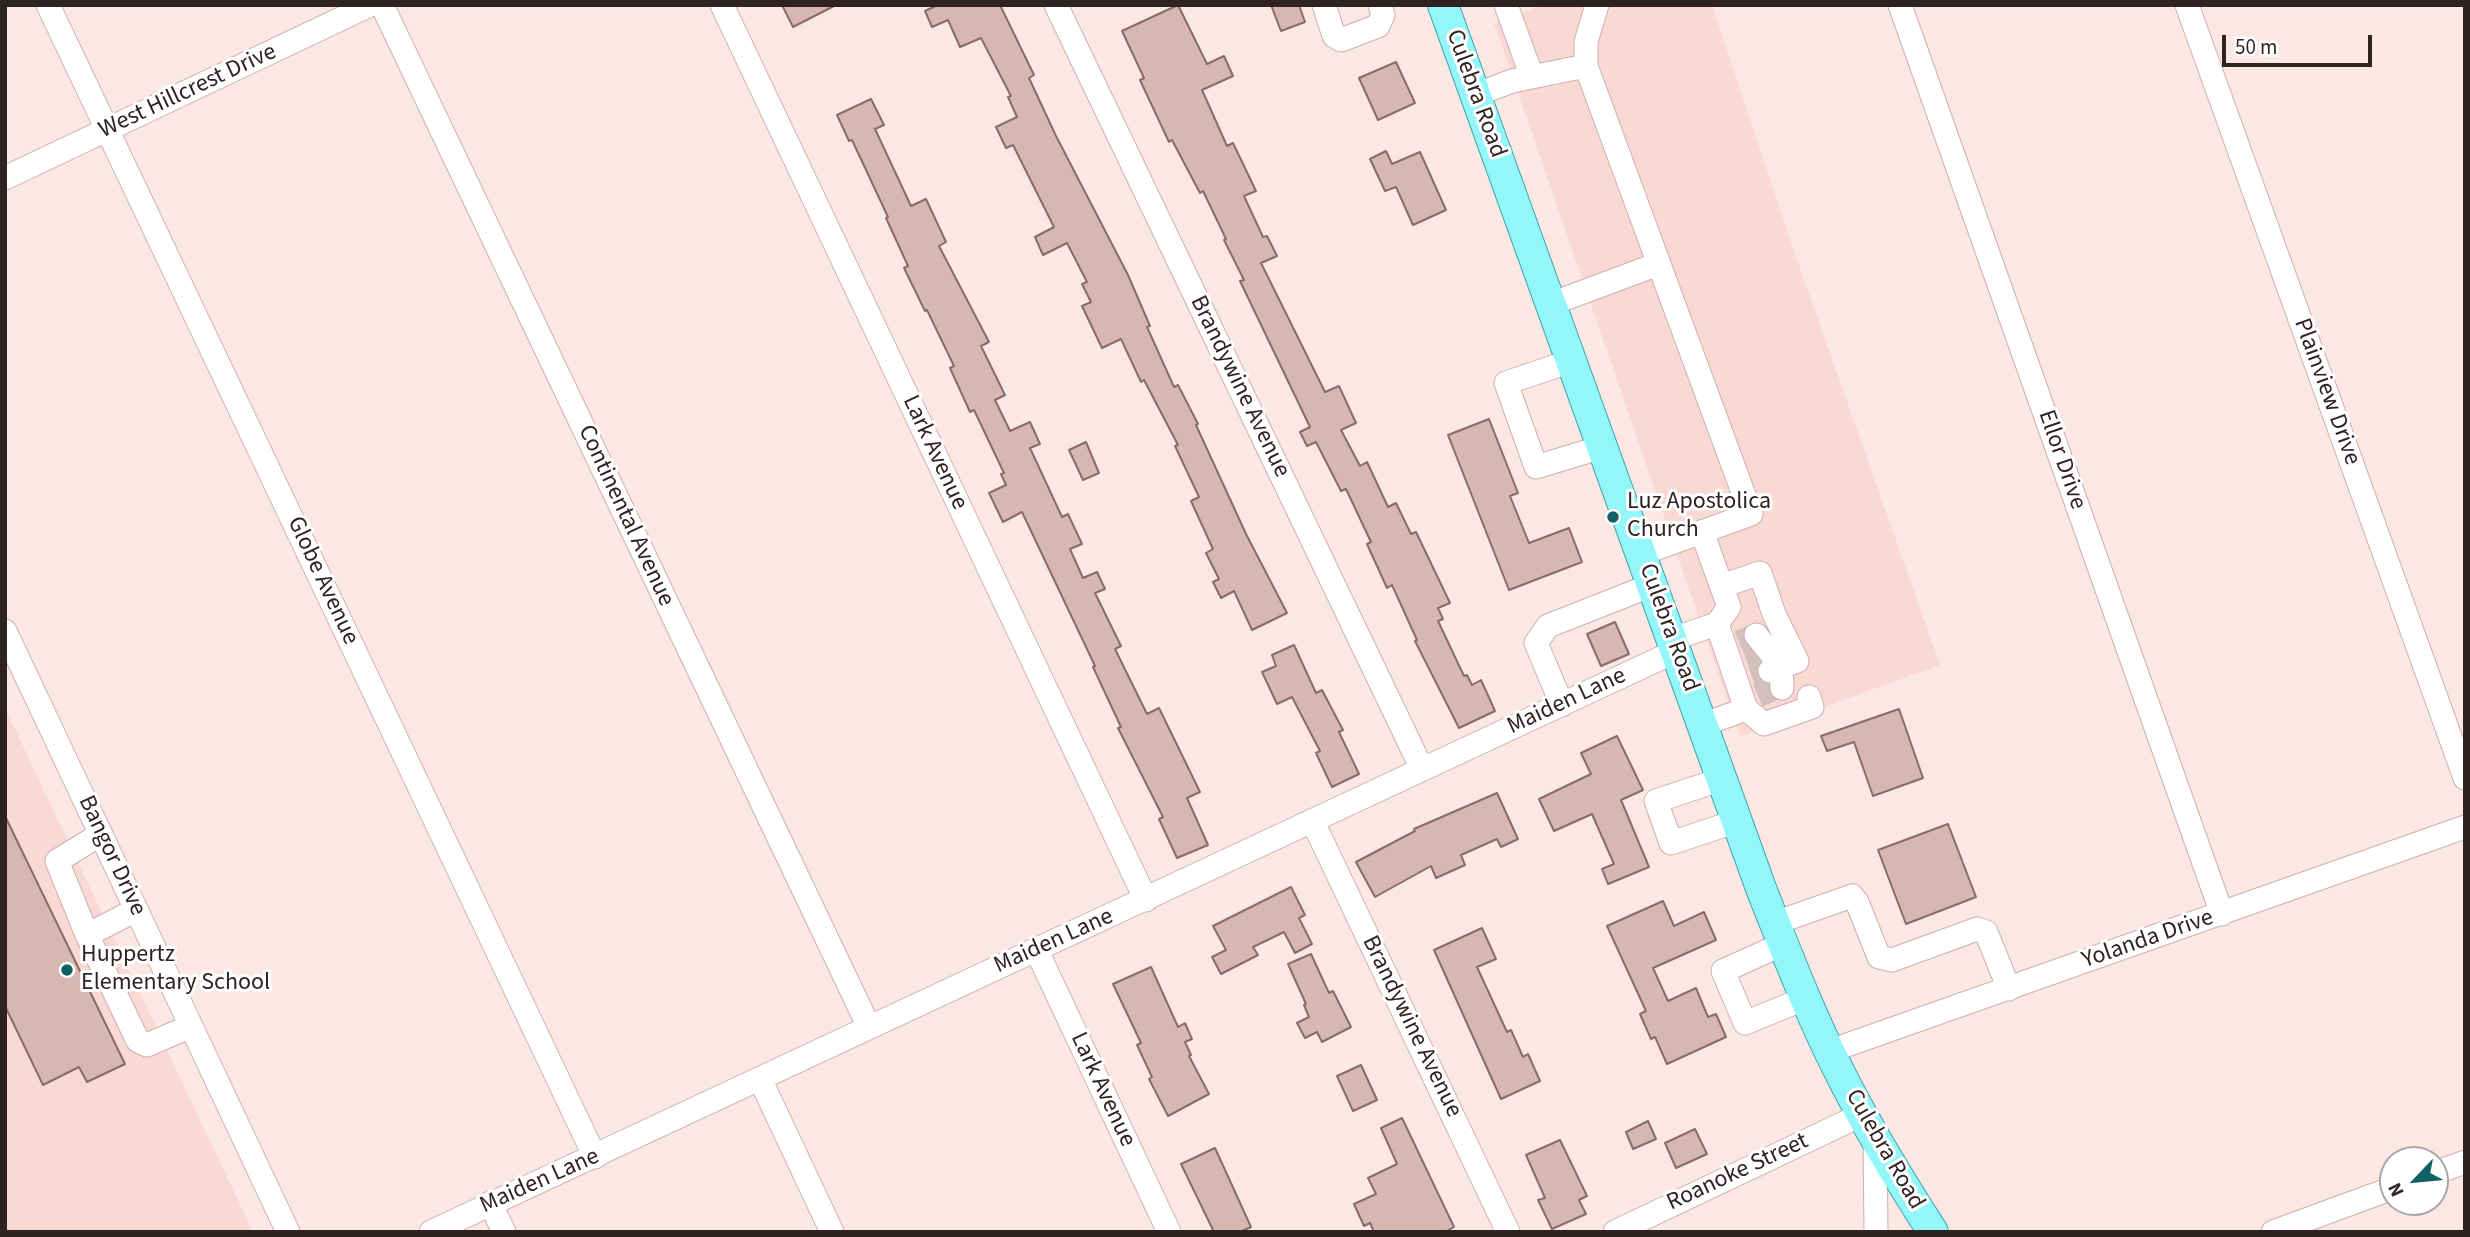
<!DOCTYPE html>
<style>
body{margin:0}
#map{position:relative;width:2470px;height:1237px;overflow:hidden;background:#fbe7e4;font-family:"Source Sans 3",sans-serif}
canvas{display:block}
.frame{position:absolute;inset:0;border:7px solid #2e2321;pointer-events:none}
.north{position:absolute;left:2379px;top:1146px;width:70px;height:70px;box-sizing:border-box;background:#fff;border:2px solid #aba7a6;border-radius:50%;rotate:244deg;font-size:19px;font-weight:700;line-height:28px;text-align:center;color:#2e2321}
.north::after{content:'';display:block;margin:auto;width:24px;height:32px;background:#106164;clip-path:polygon(50% 0,100% 100%,50% 72%,0 100%)}
.scale{position:absolute;left:2222px;top:35px;width:150px;height:32px;box-sizing:border-box;border:4px solid #2e2321;border-top:0;padding-left:9px;font-size:21px;line-height:24px;white-space:nowrap;color:#2e2321;-webkit-text-stroke:5px #fff;paint-order:stroke}
</style>
<div id="map">
<canvas width="2470" height="1237"></canvas>
<div class="frame"></div>
<div class="north">N</div>
<div class="scale">50 m</div>
</div>
<script>
const context = document.querySelector('canvas').getContext('2d');
context.lineJoin = 'round';
function fill(path, color) {
  context.fillStyle = color;
  context.fill(path, 'evenodd');
}
function stroke(path, color, width, dash) {
  context.strokeStyle = color;
  context.lineWidth = width;
  context.lineCap = dash ? 'butt' : 'round';
  context.setLineDash(dash || []);
  context.stroke(path);
}
function write(font, color, halo, rows, align = 'center') {
  context.font = font + ' "Source Sans 3",sans-serif';
  context.lineWidth = 6;
  context.setLineDash([]);
  context.textBaseline = 'middle';
  context.strokeStyle = halo;
  context.fillStyle = color;
  for (const [text, x, y, turn = 0] of rows) {
    context.save();
    context.translate(x, y);
    context.rotate((+turn || 0) * Math.PI / 180);
    context.textAlign = isNaN(turn) ? turn : align;
    if (halo) context.strokeText(text, 0, 0);
    context.fillText(text, 0, 0);
    context.restore();
  }
}
fill(new Path2D(`
 M1544 5H1712L1796 257 1940 665 1740 737 1494 23Z
 M5 708 253 1232H5Z`), '#fad9d4');
const building = new Path2D(`
 M782 5H836L793 27Z
 M938 5H1000L1034 75 1029 78 1056 136 1128 275 1150 326 1147 327 1174 387 1178 385 1198 424 1196 425 1246 534 1287 613 1252 630 1234 591 1221 598 1213 582 1219 579 1206 553 1213 549 1191 501 1199 497 1175 446 1178 445 1144 380 1141 382 1121 339 1102 348 1082 306 1091 302 1082 284 1087 282 1067 243 1043 255 1035 237 1054 227 1013 145 1006 148 996 127 1017 117 1008 97 1011 96 981 38 960 47 948 20 932 27 925 11Z
 M1178 5 1207 64 1224 56 1233 76 1202 90 1227 146 1233 143 1256 191 1244 196 1263 237 1267 236 1277 256 1261 263 1325 392 1339 386 1356 423 1341 430 1360 466 1367 462 1388 507 1396 503 1411 534 1416 532 1450 603 1438 608 1443 619 1438 621 1464 676 1467 675 1472 685 1481 680 1495 711 1459 728 1415 641 1417 640 1392 585 1387 588 1367 544 1371 542 1346 489 1341 491 1316 442 1307 446 1300 432 1310 427 1240 281 1244 280 1224 240 1226 239 1203 191 1200 193 1172 140 1169 142 1140 80 1144 78 1122 31Z
 M1271 5H1299L1305 22 1281 31Z
 M1396 62 1415 103 1378 120 1359 78Z
 M871 99 884 125 875 129 911 206 926 199 946 242 939 246 989 342 981 346 1005 395 995 400 1010 431 1030 422 1040 444 1030 448 1062 517 1068 514 1082 544 1070 549 1083 578 1097 572 1105 589 1095 593 1121 646 1115 649 1147 714 1159 708 1200 792 1187 798 1208 845 1177 858 1159 819 1163 817 1118 728 1121 727 1093 667 1095 666 1022 512 1003 522 989 493 1006 485 1001 474 1004 473 974 410 970 412 950 368 954 366 927 310 925 311 904 268 908 266 886 218 888 217 852 140 849 141 837 115Z
 M1386 151 1392 164 1420 152 1446 210 1413 225 1396 187 1385 191 1370 159Z
 M1489 419 1518 493 1510 496 1529 543 1569 528 1582 562 1509 590 1448 435Z
 M1086 442 1099 473 1083 480 1069 450Z
 M1615 622 1629 654 1601 666 1587 634Z
 M1294 645 1316 693 1322 690 1343 730 1339 732 1359 774 1332 787 1316 753 1320 751 1292 697 1277 704 1262 672 1276 666 1272 655Z
 M1899 709 1923 778 1873 796 1854 742 1827 751 1821 736Z
 M1617 736 1643 790 1621 800 1649 867 1608 884 1602 869 1614 864 1592 814 1554 831 1539 799 1591 774 1581 753Z
 M1497 793 1518 839 1501 847 1497 839 1461 855 1465 865 1436 878 1431 866 1375 897 1356 862 1415 831 1414 829Z
 M5 816 125 1064 87 1082 79 1067 43 1085 5 1006Z
 M1948 824 1976 897 1906 924 1878 850Z
 M1291 887 1305 915 1299 918 1312 944 1295 953 1284 932 1253 947 1258 955 1221 974 1212 957 1226 950 1213 926Z
 M1663 901 1674 926 1704 912 1716 940 1653 968 1668 1001 1696 988 1708 1017 1716 1014 1726 1037 1667 1064 1655 1037 1651 1039 1640 1014 1646 1011 1607 926Z
 M1482 928 1496 959 1477 967 1507 1032 1511 1030 1523 1057 1528 1054 1540 1081 1501 1099 1434 950Z
 M1311 954 1329 993 1333 991 1351 1027 1322 1042 1317 1032 1305 1038 1297 1023 1309 1017 1304 1005 1306 1004 1288 964Z
 M1151 967 1178 1027 1185 1023 1192 1039 1185 1042 1191 1055 1189 1056 1209 1094 1168 1116 1149 1079 1152 1077 1137 1045 1141 1043 1113 984Z
 M1361 1065 1377 1100 1353 1111 1337 1076Z
 M1402 1118 1454 1227 1445 1232H1374L1370 1223 1364 1226 1354 1204 1376 1194 1368 1178 1397 1164 1381 1128Z
 M1648 1121 1656 1139 1633 1149 1626 1132Z
 M1695 1129 1707 1154 1676 1168 1665 1143Z
 M1560 1140 1587 1196 1579 1200 1586 1214 1552 1229 1538 1200 1545 1198 1526 1155Z
 M1215 1148 1251 1227 1240 1232H1214L1181 1164Z`);
fill(building, '#d6b7b2');
stroke(building, '#896c68', 2);
stroke(new Path2D(`
 M1739 642 1756 635
 M1746 659 1763 653
 M1752 677 1770 671
 M1758 696 1776 688`), '#d2c0bd', 23, [23, 11]);
const minor = new Path2D(`
 M48 5 595 1157
 M382 5 869 1027
 M722 5 1146 900
 M1056 5 1422 769
 M1324 5 1334 36 1341 40 1378 26 1383 15 1380 5
 M1506 5 1532 77
 M1597 5 1586 42V66L1751 514 1641 554
 M1900 5 2222 914
 M2187 5 2465 778
 M1475 95 1512 81 1586 66
 M5 178 370 5
 M1551 304 1658 264
 M1571 361 1506 383 1536 467 1602 447
 M1722 586 1760 573 1774 614 1797 661 1770 671
 M5 631 288 1232
 M1756 635 1781 666 1782 688
 M1672 639 1717 624 1729 607 1702 532
 M1562 705 1536 643 1548 626 1652 585
 M1746 709 1764 724 1812 707 1809 697
 M1702 725 1746 709 1717 624
 M1722 779 1656 801 1671 843 1737 821
 M1313 822 1508 1232
 M101 834 57 861 87 935 138 1041 147 1045 191 1026
 M1775 923 1852 896 1857 902 1879 957 1892 960 1977 929 1986 932 2009 989
 M87 935 136 910
 M1783 944 1723 971 1745 1023 1806 998
 M1036 949 1169 1232
 M1830 1051 2465 827
 M760 1079 832 1232
 M1875 1138 1876 1232
 M2435 1173 2465 1162
 M490 1203 504 1232
 M431 1232 1676 651
 M1615 1232 1861 1115
 M2273 1232 2393 1188`);
const major = new Path2D(`
 M1443 5 1762 891C1786 951 1809 1012 1838 1069 1866 1126 1899 1179 1933 1232`);
stroke(minor, '#ceafaa', 25);
stroke(major, '#40a8ab', 32);
stroke(minor, '#fff', 23);
stroke(major, '#92f6fa', 30);
for (const [x, y, r, color] of [
 [1613,517,7,"#106164"],
 [67,970,7,"#106164"]
]) {
  const dot = new Path2D();
  dot.arc(x, y, r, 0, 2 * Math.PI);
  context.fillStyle = color;
  context.fill(dot);
  stroke(dot, '#fff', 2.5);
}
write('24px', '#2e2321', '#fff', [
 ["West Hillcrest Drive",188,92,-25],
 ["Culebra Road",1475,94,70],
 ["Brandywine Avenue",1239,387,64],
 ["Plainview Drive",2326,392,70],
 ["Lark Avenue",934,453,65],
 ["Ellor Drive",2061,460,71],
 ["Continental Avenue",625,516,65],
 ["Globe Avenue",322,581,65],
 ["Culebra Road",1668,628,70],
 ["Maiden Lane",1567,702,-25],
 ["Bangor Drive",111,856,65],
 ["Yolanda Drive",2148,940,-19],
 ["Maiden Lane",1054,942,-24],
 ["Brandywine Avenue",1411,1027,64],
 ["Lark Avenue",1102,1090,65],
 ["Culebra Road",1884,1150,60],
 ["Roanoke Street",1738,1173,-25],
 ["Maiden Lane",540,1182,-24]
]);
write('24px', '#2e2321', '#fff', [
 ["Luz Apostolica",1627,503],
 ["Church",1627,531],
 ["Huppertz",81,956],
 ["Elementary School",81,984]
], 'left');
</script>
